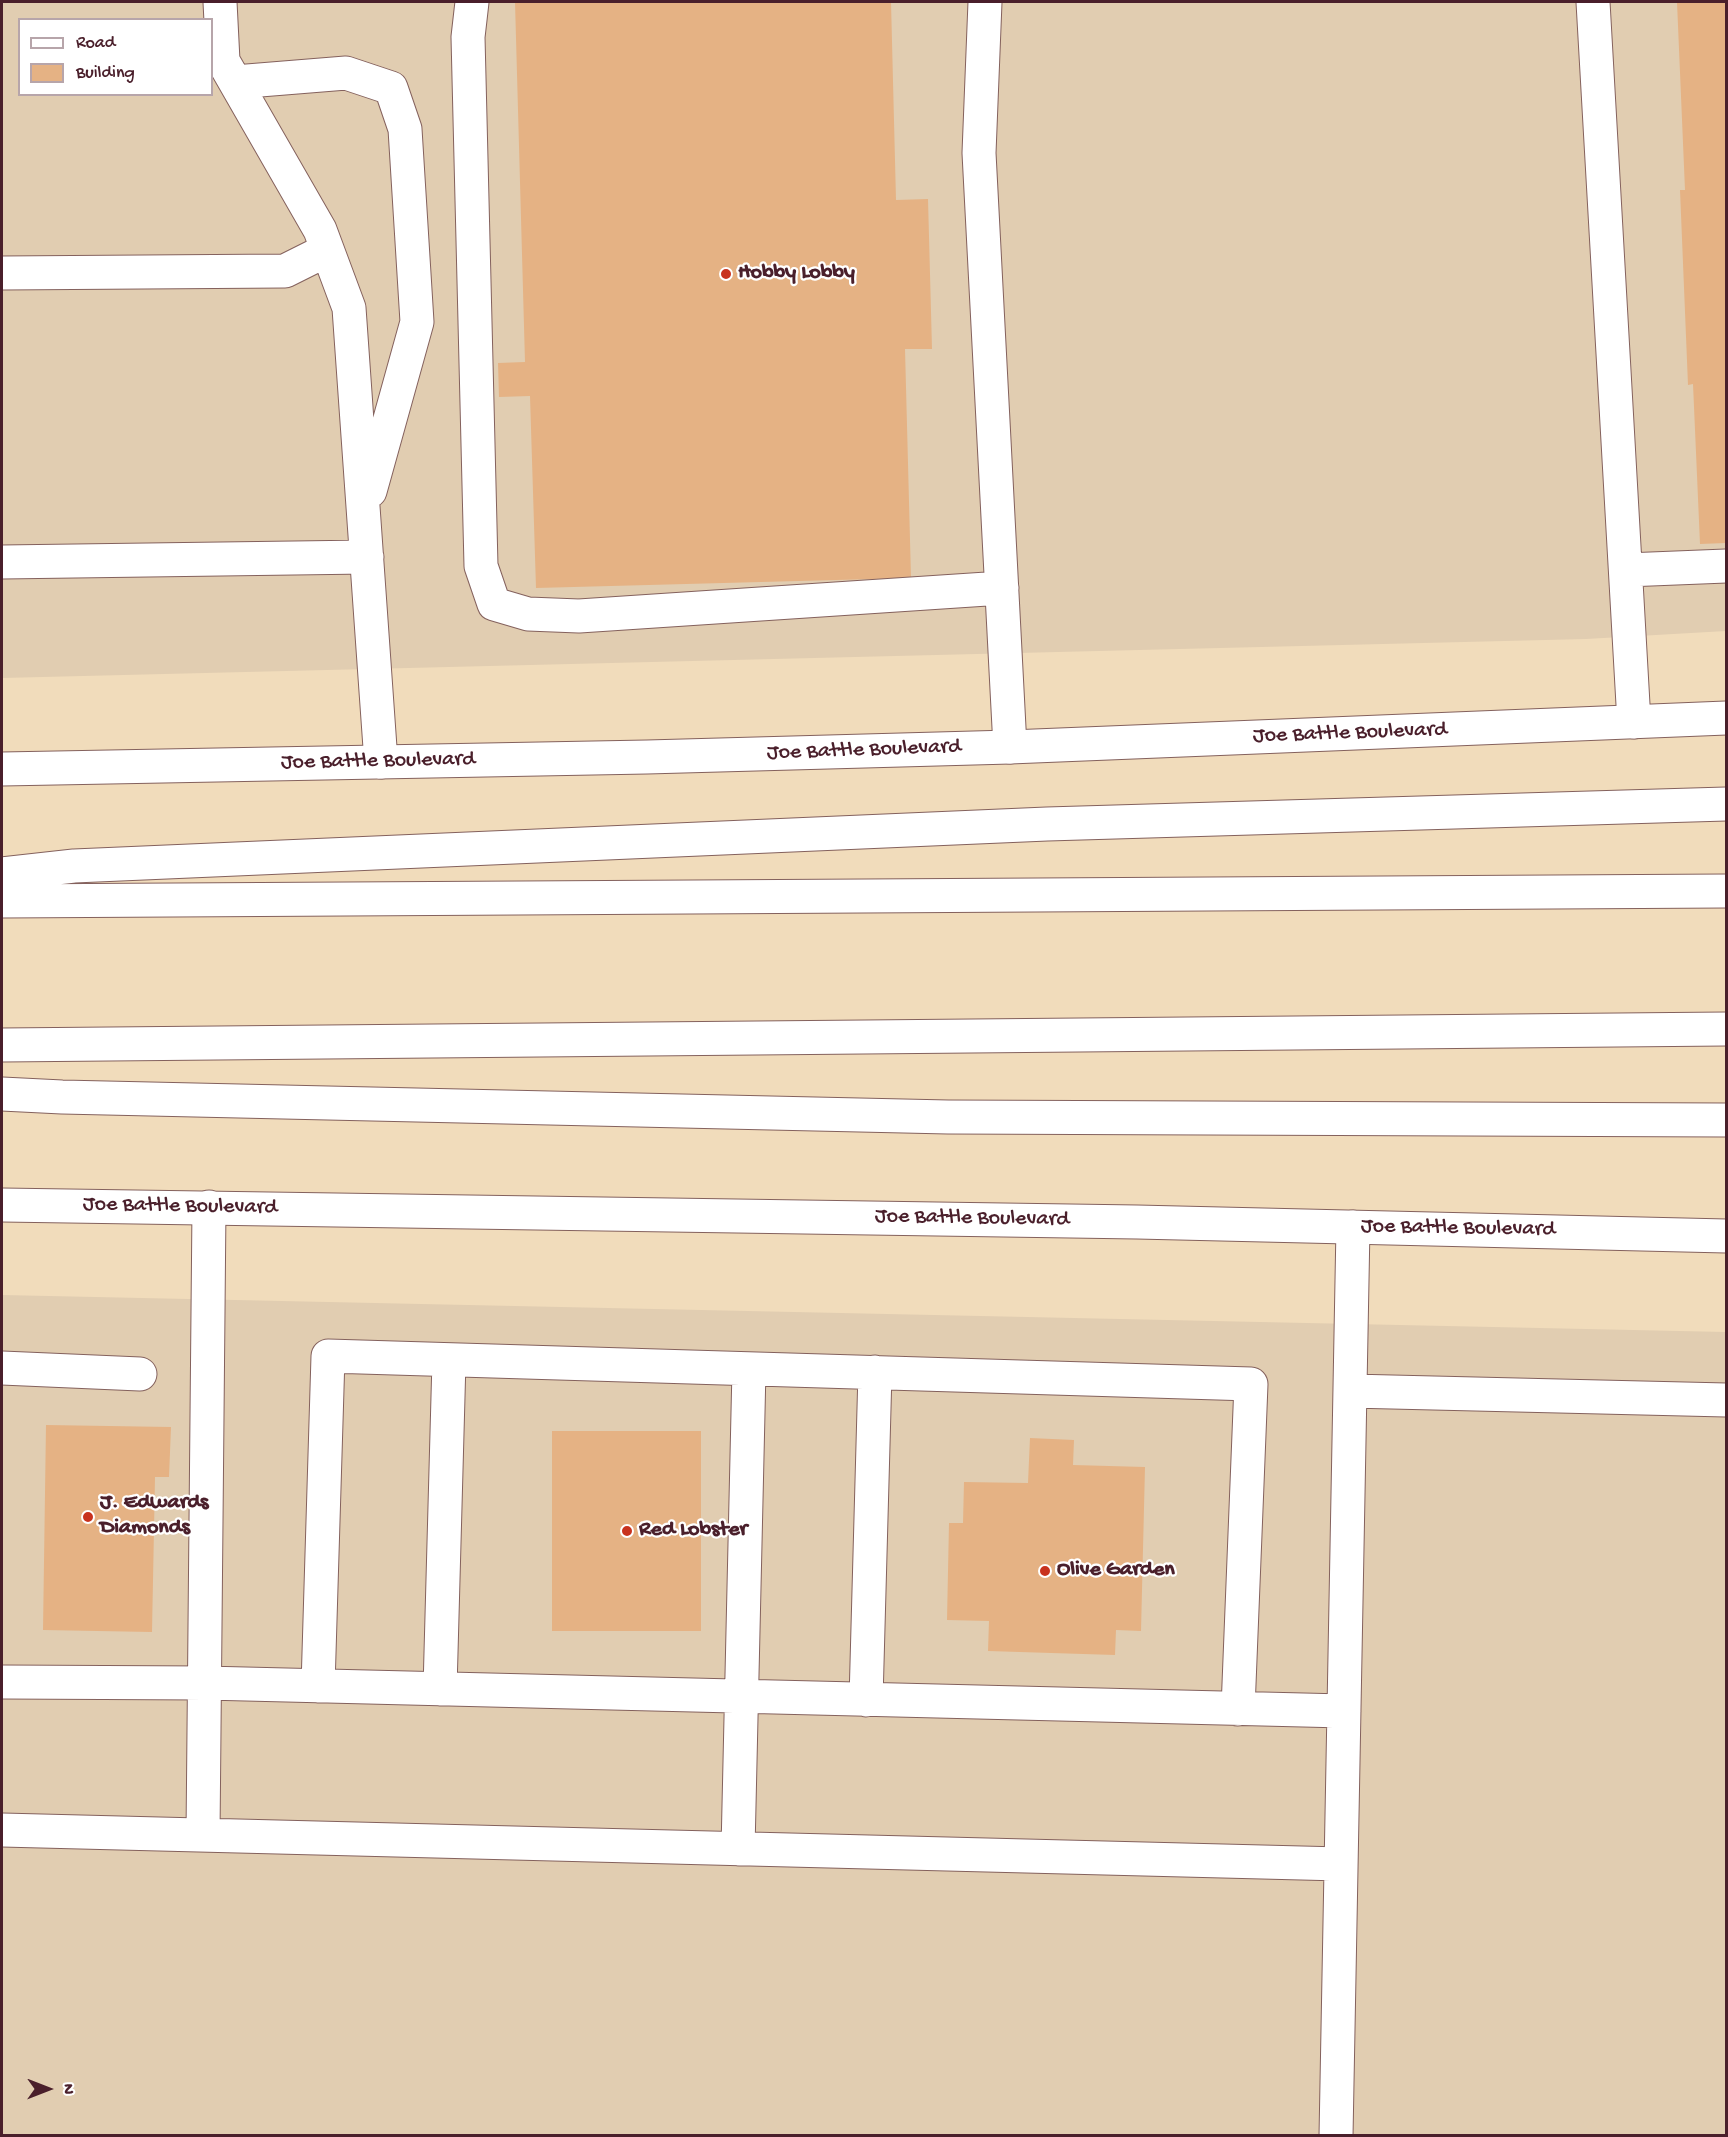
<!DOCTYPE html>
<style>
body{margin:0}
#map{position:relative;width:1728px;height:2137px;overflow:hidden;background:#f1dcbb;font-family:"Gochi Hand",sans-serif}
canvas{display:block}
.frame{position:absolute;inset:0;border:3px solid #4a1f2b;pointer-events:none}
.legend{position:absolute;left:18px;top:18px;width:195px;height:78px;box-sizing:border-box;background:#fff;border:2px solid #b7a5aa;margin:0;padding:8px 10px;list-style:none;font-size:18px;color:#4a1f2b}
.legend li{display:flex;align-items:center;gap:12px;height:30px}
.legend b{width:30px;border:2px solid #b7a5aa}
.north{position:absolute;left:18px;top:2059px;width:60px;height:60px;-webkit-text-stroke:4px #fff;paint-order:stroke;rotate:90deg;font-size:16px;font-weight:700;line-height:24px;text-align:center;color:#4a1f2b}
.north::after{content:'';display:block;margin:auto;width:21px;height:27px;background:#4a1f2b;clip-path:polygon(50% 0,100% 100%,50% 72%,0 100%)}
</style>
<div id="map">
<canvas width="1728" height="2137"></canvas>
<div class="frame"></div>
<ul class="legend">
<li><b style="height:8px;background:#fff"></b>Road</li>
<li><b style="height:16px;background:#e5b284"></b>Building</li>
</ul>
<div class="north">N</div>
</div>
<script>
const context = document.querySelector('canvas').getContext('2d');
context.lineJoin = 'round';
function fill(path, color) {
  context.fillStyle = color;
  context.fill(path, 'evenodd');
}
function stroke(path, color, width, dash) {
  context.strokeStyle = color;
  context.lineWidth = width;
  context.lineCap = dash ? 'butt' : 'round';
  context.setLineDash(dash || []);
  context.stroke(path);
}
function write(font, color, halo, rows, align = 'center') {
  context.font = font + ' "Gochi Hand",sans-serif';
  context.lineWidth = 4.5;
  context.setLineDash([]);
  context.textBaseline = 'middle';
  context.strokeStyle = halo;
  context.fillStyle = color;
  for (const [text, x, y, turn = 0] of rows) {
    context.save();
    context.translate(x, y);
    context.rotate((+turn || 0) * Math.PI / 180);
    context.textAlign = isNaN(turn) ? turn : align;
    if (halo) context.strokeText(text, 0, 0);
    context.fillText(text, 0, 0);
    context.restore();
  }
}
fill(new Path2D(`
 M2 2H1726V631L1586 639 2 678ZM20 20H212V94H20Z
 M2 1295 1726 1332V2135H2Z`), '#e1cdb1');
fill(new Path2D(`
 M515 2H891L896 200 928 199 932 349H905L911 578 536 588 530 396 499 397 498 363 525 362Z
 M1677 2H1726V543L1700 544 1693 384 1688 385 1680 190H1685Z
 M46 1425 171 1427 169 1477H155L152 1632 43 1630Z
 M552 1431H701V1631H552Z
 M1030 1438 1074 1440 1073 1465 1145 1467 1141 1631 1116 1630 1115 1655 988 1651 989 1621 947 1620 949 1523H963L964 1482 1028 1483Z`), '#e5b284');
const minor = new Path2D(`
 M220 2 223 61 320 230 349 308 381 762
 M472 2 468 37 481 566 494 604 528 614 579 616 1002 588
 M985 2 979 153 1010 747
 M1593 2 1634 722
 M235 82 346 73 391 88 405 129 417 322 370 491
 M2 273 285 271 327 250
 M2 562 367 557
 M1626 570 1726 566
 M2 1368 140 1374
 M1350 1391 1726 1400
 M2 1682 205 1683 1344 1711
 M318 1686 328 1356 1251 1384 1238 1709
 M440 1689 449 1360
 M866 1700 875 1372
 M2 1830 1341 1864
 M203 1835 209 1207
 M738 1849 749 1369
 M1336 2136 1353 1227`);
const major = new Path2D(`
 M2 769 647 757 1010 747 1726 718
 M2 1205 1137 1222 1726 1236`);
const highway = new Path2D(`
 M2 874 74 866 1047 824 1726 804
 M2 901 1726 891
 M2 1045 1726 1029
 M2 1094 62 1097 948 1117 1726 1120`);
stroke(minor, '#84615d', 35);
stroke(major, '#84615d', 35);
stroke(highway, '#84615d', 35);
stroke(minor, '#fff', 33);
stroke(major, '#fff', 33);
stroke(highway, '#fff', 33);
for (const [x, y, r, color] of [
 [726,274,6,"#c8321e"],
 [88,1517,6,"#c8321e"],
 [627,1531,6,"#c8321e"],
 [1045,1571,6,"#c8321e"]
]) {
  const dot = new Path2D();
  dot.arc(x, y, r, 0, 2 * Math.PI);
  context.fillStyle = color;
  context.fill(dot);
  stroke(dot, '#fff', 2);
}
write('bold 22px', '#4a1f2b', '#fff', [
 ["Hobby Lobby",738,274],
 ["J. Edwards",100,1504],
 ["Diamonds",100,1529],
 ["Red Lobster",639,1531],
 ["Olive Garden",1057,1571]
], 'left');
write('22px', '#4a1f2b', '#fff', [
 ["Joe Battle Boulevard",1350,734,-2],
 ["Joe Battle Boulevard",864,751,-2],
 ["Joe Battle Boulevard",378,762,-1],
 ["Joe Battle Boulevard",180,1207,1],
 ["Joe Battle Boulevard",972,1219,1],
 ["Joe Battle Boulevard",1458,1229,1]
]);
</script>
